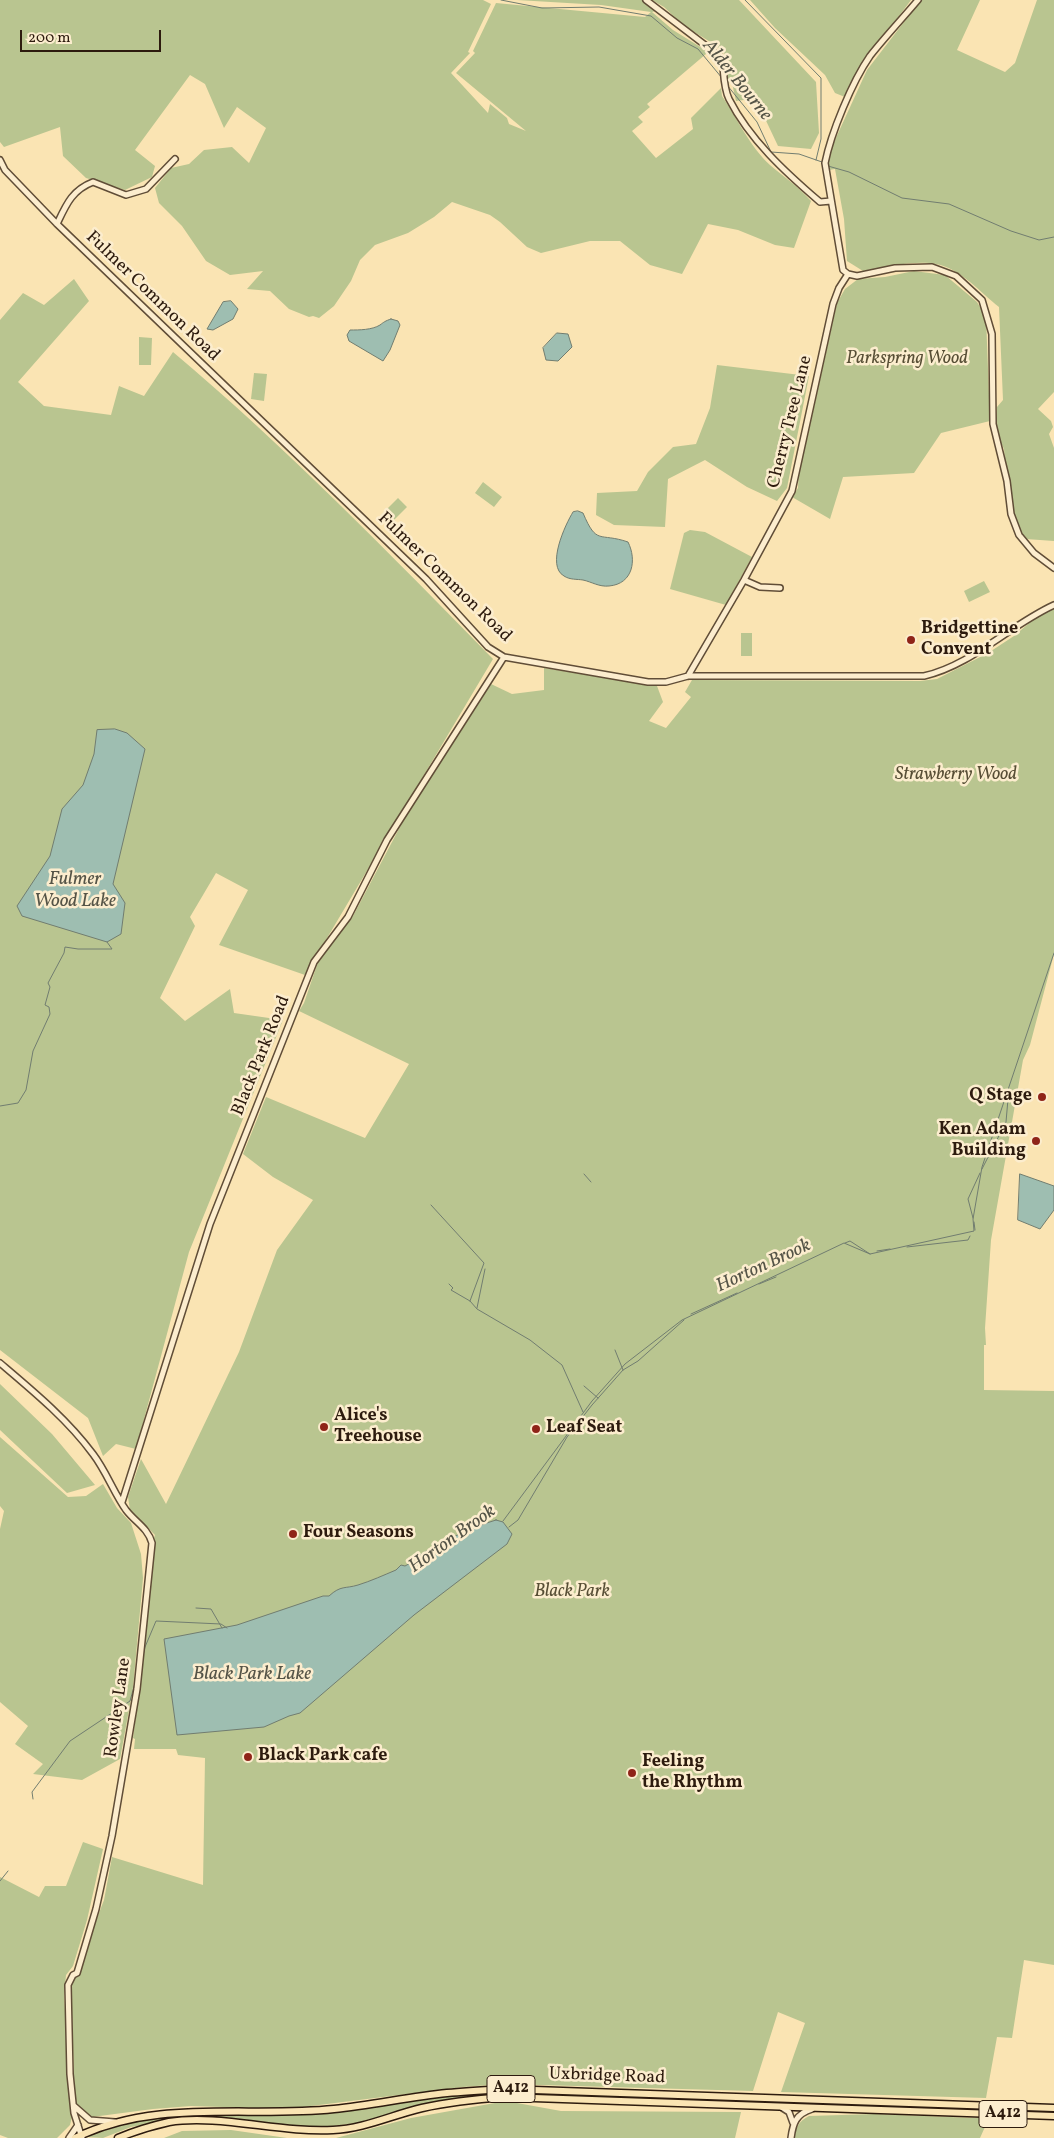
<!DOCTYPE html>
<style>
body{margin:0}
#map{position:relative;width:1054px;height:2138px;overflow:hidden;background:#fae4b3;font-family:Vollkorn,serif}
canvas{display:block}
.scale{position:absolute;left:20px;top:30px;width:141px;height:22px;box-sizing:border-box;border:2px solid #2d1b0e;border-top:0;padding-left:6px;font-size:15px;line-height:18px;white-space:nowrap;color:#2d1b0e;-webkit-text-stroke:4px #fcedce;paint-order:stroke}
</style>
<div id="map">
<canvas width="1054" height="2138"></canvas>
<div class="scale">200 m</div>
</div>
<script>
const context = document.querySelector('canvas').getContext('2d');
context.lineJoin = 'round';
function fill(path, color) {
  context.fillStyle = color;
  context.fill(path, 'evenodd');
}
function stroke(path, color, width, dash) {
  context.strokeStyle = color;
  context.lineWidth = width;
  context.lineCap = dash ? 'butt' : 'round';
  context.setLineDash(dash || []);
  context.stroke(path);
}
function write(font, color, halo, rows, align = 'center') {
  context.font = font + ' Vollkorn,serif';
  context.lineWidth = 5;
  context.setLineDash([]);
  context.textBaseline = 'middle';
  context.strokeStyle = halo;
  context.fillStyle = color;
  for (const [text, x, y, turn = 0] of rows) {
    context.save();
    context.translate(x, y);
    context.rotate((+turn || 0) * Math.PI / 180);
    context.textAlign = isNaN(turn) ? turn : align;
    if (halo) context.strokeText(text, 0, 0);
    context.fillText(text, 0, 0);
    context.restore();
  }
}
fill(new Path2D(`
 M0 0H483L491 4 468 52 470 53 451 73 488 113 490 104 507 118 509 124 526 131 456 73 475 53 473 51 496 3 645 17 651 12 601 5 517 0H642L653 6 656 11 652 12 673 30 710 53 706 54 647 104 650 107 638 117 643 122 632 131 656 158 693 129 691 118 721 88 722 96C737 118 750 147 770 165 784 177 799 187 811 201L794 248 775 245 738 230 708 224 682 274 650 265 620 241H590L541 253 527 247 500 222 490 215 452 202 434 217 408 233 375 245 360 260 351 281 334 306 319 318 313 316 309 317 289 309 270 291 247 289 263 271 230 275 206 261 182 226 159 203 155 188 171 168 189 164 204 150 232 147 249 163 266 128 237 107 224 128 205 84 190 75 135 150 155 166 152 177 125 190 86 178 63 156 60 127 4 147 0 142Z
 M652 0H739L816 82 819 133 811 149 778 146 760 108 744 100 736 101 732 83 728 82 727 56 712 43 683 25 664 7Z
 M750 0H911L876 47 862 64 845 97 835 93 825 75 775 28Z
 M921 0H980L957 50 1005 72 1015 63 1037 0H1054V392L1038 409 1051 421 1053 427 1049 434 1054 448V541L1026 539 1015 522 1006 475 1004 449 996 432 997 407 1003 400 999 307C981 293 960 268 936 264 916 260 884 267 863 271L847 261 844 219 835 169 829 170 828 161 829 153 867 70Z
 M914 271 945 275 977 302 986 317 990 421 941 433 914 473 843 477 830 519 792 497 798 488 799 466 807 439 837 303 845 289 858 279 885 277Z
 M74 279 89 301 18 382 44 406 111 415 119 386 144 396 173 352C286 447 390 554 493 659L305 975 219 945 248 890 216 873 190 917 195 926 160 998 185 1021 230 989 234 1013 283 1020 189 1252 136 1449 116 1444 103 1456 88 1418 0 1350V320L23 293 44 305Z
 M139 337 152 338 151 365H139Z
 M717 365 809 376 787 488 777 501 747 487 705 460 668 479 665 527 614 525 596 515 597 493 637 491 648 472 673 447 696 444 710 408Z
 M254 373 267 374 264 401 251 399Z
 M483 482 502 497 494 507 475 493Z
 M398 498 407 507 389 525 380 516Z
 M690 530 705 532 752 557 726 605 670 589 684 533Z
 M984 581 990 592 969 602 964 591Z
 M1054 609V954L1030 1045 1023 1060 991 1240 985 1328 986 1345H984V1390L1054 1391V1965L1024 1960 1012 2038 997 2037 986 2098 781 2092 805 2023 778 2012 753 2091 504 2084 463 2087 287 2109 191 2106 153 2109 92 2117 75 2106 71 1986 104 1900 112 1857 203 1885 205 1758 178 1755 176 1749H134L135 1739 133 1738 142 1672 143 1630 152 1543 155 1535 130 1510 128 1497 141 1459 166 1504 239 1352 277 1250 313 1200 273 1177 243 1154 266 1097 365 1138 409 1064 299 1011 304 1003 318 962 353 916 402 823 491 684 512 694 544 690V668L657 686 663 702 649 721 666 728 691 697 685 692 692 680 920 681 937 679 988 653 1014 636 1041 613Z
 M741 633H752V656H741Z
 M0 1384 52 1434 95 1485 67 1493 0 1430Z
 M0 1437 68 1497 86 1496 103 1484 117 1508 131 1523 141 1554 143 1578 133 1688 120 1759 82 1780 33 1774 43 1764 15 1744 28 1726 0 1702V1529L4 1511 0 1506Z
 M83 1842 103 1849 87 1920 73 1966 66 1975 64 1996 72 2117 70 2125 57 2138H8L0 2135V1877L39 1897 45 1886H66Z
 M490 2092H519L1054 2110V2113L668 2099 477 2096 433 2103 356 2123 317 2128 165 2121 131 2127 103 2138 85 2137 124 2124 173 2115H306L444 2096Z
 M506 2101 561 2111 741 2112 735 2138H336L411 2118Z
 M874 2114 975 2118H989L980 2138H794C796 2127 799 2121 809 2116Z
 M231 2130 287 2138H164L182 2131Z`), '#b9c590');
const water = new Path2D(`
 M231 301 238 309 233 319 213 330 207 329 223 302Z
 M391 319 398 321 400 325 390 350 383 361 349 341 347 335 350 330C359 330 372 330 380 325 384 322 385 321 391 319Z
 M557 333 568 334 572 347 558 361 546 360 543 348Z
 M578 511 583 513C597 546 599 532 628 542 637 560 633 584 609 586 599 587 592 582 583 580 577 579 570 580 564 576 546 566 565 525 573 512Z
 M115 729 127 733 145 749 113 884 125 903 121 934 107 942 22 916 17 906 50 856 62 809 83 785 94 754 97 730Z
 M1020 1174 1054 1186V1210L1040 1229 1018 1220Z
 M496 1520 503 1522 512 1534 507 1544 414 1615 300 1713 289 1716 264 1727 177 1735 164 1639 237 1625 323 1596H329C341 1585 345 1589 358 1585 371 1581 384 1575 396 1570L401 1565 405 1566C410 1564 412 1560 417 1557 438 1543 472 1527 496 1520Z`);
fill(water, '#9ebeb1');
stroke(water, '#717d70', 1);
stroke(new Path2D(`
 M501 0 542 8 599 7 651 16 677 38 698 49 722 78
 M745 0 821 78V139L816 160
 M727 85 757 122 771 152 799 154 822 162
 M828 166 849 172 902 198 949 204 1011 231 1039 240 1054 237
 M0 1106 18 1103 26 1090 33 1051 50 1014 49 1007 45 1005 50 987 48 983 64 953 65 947 78 949H112L107 942
 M982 1169 1006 1122 1008 1099
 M584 1174 591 1182
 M431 1205 484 1263 470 1301
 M973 1218 968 1199 980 1173
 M974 1222 975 1230
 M845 1243 850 1241 870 1254
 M907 1247 968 1240 970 1236
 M877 1251 890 1249
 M449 1284 453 1288 451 1290 470 1301 477 1309 530 1340 562 1365 583 1412
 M759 1284 776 1277
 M477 1308 485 1269
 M691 1314 737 1293
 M615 1350 623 1370
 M584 1386 598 1398
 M503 1521 592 1401 625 1364 682 1320 844 1243 870 1254 974 1231 973 1219 982 1167 1054 953
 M509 1527 518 1520 567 1437 592 1405 623 1370 638 1361 684 1320
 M196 1608 211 1609 222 1628
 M142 1660 145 1647 156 1621 221 1624 227 1628
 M33 1799 32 1792 70 1741 130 1701 135 1683
 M0 1881 8 1871`), '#717d70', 1);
const minor = new Path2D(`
 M646 0 722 58C724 70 723 87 729 99 750 140 785 172 820 202L831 201
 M918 0C902 19 885 37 870 56 852 82 831 133 825 163L843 270 848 274 857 276 895 268 932 267 956 276 982 300 992 334 993 424 1007 481 1011 514 1019 535 1034 553 1054 568
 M0 160 5 170 57 224 426 579 488 647 504 657 648 682H666L688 676H924C972 665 1010 625 1054 605
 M57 224C66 205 72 190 93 182L126 195 146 189 175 159
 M744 580 760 587 780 588
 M688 676 744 580 792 491 833 304 839 288 848 274
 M0 1363C33 1391 67 1419 93 1454 106 1471 114 1493 126 1510 135 1522 148 1528 152 1543L137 1689 112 1836 96 1909 77 1973 73 1975 68 1985 70 2074 74 2113 82 2138
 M122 1502 210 1224 314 962 348 917 387 840 504 657
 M74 2106 90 2120 115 2122
 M781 2107 789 2112 793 2123
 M69 2138 78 2125
 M791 2138C793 2123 796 2114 812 2109`);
const major = new Path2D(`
 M75 2138C157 2098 247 2118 334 2109 372 2105 409 2097 447 2093 466 2091 486 2090 505 2089L1054 2108
 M118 2138C135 2131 151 2126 169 2122 219 2114 280 2133 333 2130 363 2129 392 2115 422 2108 449 2102 477 2099 505 2097L1054 2116`);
stroke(minor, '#604d37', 8);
stroke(major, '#2d1b0e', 9);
stroke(minor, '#fcedce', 5);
stroke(major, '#fae4b3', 6);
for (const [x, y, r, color] of [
 [911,640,5,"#8f2418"],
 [1042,1097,5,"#8f2418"],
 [1036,1141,5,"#8f2418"],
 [324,1427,5,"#8f2418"],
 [536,1429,5,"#8f2418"],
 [293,1534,5,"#8f2418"],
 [248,1757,5,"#8f2418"],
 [632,1773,5,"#8f2418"]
]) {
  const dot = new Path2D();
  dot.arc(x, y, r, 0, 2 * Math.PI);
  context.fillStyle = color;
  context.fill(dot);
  stroke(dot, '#fcedce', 2);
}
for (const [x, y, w] of [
 [511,2089,48],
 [1003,2114,48]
]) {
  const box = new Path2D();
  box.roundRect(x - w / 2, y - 13.5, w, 27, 4);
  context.fillStyle = '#fcedce';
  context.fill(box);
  stroke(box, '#2d1b0e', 1);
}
write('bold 16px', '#2d1b0e', null, [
 ["A412",511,2089],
 ["A412",1003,2114]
]);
write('18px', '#2d1b0e', '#fcedce', [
 ["Fulmer Common Road",152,297,44],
 ["Cherry Tree Lane",791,422,-76],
 ["Fulmer Common Road",444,578,44],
 ["Black Park Road",262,1056,-68],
 ["Rowley Lane",119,1708,-82],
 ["Uxbridge Road",607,2077,2]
]);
write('italic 18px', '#574e35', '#fcedce', [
 ["Parkspring Wood",907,360],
 ["Strawberry Wood",956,776],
 ["Black Park",572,1593]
]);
write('bold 18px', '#2d1b0e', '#fcedce', [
 ["Bridgettine",921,630],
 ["Convent",921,651],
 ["Q Stage",1032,1097,"right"],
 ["Ken Adam",1026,1131,"right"],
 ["Building",1026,1152,"right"],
 ["Alice's",334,1417],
 ["Treehouse",334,1438],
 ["Leaf Seat",546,1429],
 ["Four Seasons",303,1534],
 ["Black Park cafe",258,1757],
 ["Feeling",642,1763],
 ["the Rhythm",642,1784]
], 'left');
write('italic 19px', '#555447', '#fcedce', [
 ["Alder Bourne",736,81,51],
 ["Fulmer",75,881],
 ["Wood Lake",75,903],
 ["Horton Brook",764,1267,-25],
 ["Horton Brook",453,1540,-36],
 ["Black Park Lake",252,1676]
]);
</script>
